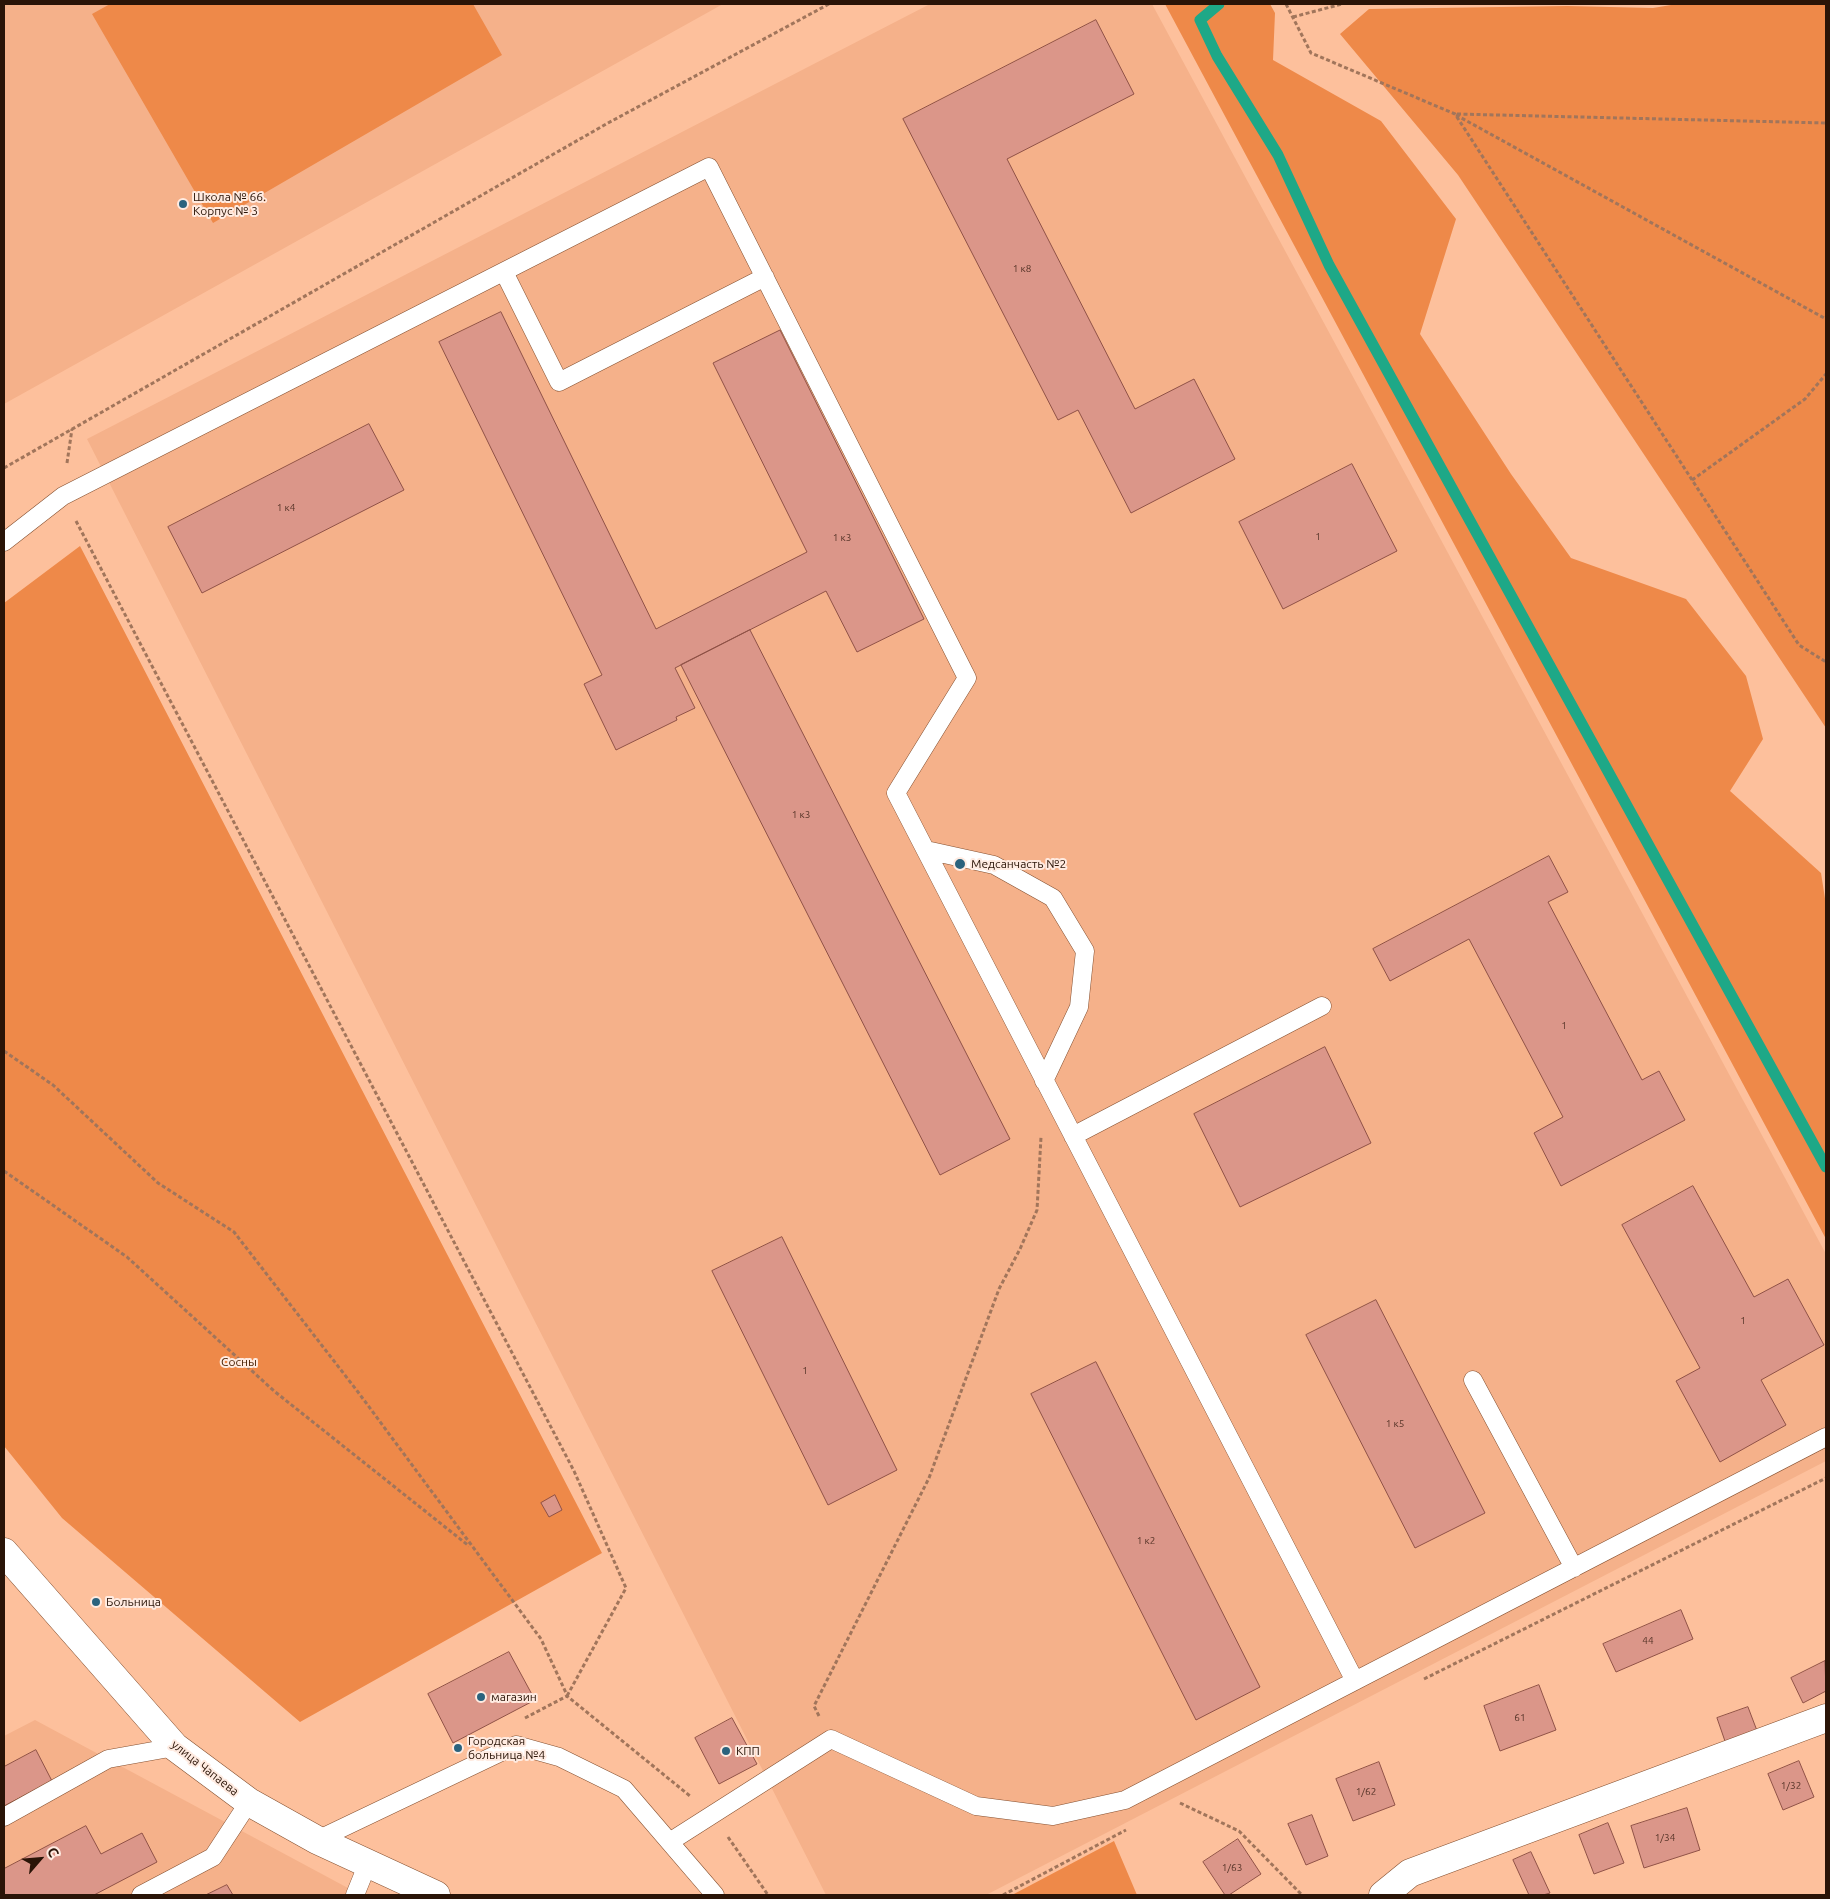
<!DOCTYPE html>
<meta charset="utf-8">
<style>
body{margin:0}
#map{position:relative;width:1830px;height:1899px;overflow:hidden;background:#fdc09c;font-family:Ubuntu,sans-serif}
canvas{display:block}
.frame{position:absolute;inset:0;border:5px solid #2a1407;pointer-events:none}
.north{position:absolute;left:15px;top:1834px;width:50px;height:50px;-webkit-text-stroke:4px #ffebe1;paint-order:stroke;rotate:63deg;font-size:14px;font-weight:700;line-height:20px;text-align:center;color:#2a1407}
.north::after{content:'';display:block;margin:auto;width:18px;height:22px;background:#2a1407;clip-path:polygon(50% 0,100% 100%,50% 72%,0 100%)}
</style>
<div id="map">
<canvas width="1830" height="1899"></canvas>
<div class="frame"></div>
<div class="north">С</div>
</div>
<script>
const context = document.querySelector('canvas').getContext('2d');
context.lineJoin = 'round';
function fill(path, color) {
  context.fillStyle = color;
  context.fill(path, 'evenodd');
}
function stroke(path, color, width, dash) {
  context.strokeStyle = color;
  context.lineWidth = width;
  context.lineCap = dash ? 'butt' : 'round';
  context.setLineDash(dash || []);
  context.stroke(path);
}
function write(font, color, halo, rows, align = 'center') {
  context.font = font + ' Ubuntu,sans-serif';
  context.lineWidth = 4;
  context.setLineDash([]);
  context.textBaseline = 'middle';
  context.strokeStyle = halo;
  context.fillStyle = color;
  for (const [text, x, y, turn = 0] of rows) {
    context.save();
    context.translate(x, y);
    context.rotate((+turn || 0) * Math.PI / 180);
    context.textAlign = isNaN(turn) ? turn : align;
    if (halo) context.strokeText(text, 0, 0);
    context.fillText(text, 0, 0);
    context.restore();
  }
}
fill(new Path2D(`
 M4 4H723L4 404Z
 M930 4H1152L1826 1254V1461L986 1895H826L87 439Z
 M35 1720 361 1895H4V1736Z`), '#f5b18a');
fill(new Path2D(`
 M110 4H473L502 55 213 223 92 14Z
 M1165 4H1270L1275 13 1273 60 1381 121 1456 219 1420 334 1511 474 1571 558 1686 599 1746 676 1763 739 1730 791 1821 873 1826 905V1239Z
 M1677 4H1826V728L1458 175 1340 34 1369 9 1567 6 1653 8Z
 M80 546 602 1553 300 1722 62 1518 4 1446V603Z
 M1114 1841 1137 1895H1012Z`), '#ee8949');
stroke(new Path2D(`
 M1219 4 1200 20 1217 56 1278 155 1329 265 1826 1167`), '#1ea887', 11);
const building = new Path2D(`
 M1096 20 1134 94 1007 159 1135 409 1194 379 1235 459 1131 513 1078 410 1058 420 903 119Z
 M501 312 656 629 807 552 713 363 780 330 924 619 857 652 826 591 675 668 695 708 676 717 677 720 616 750 584 684 602 675 439 342Z
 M369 424 404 490 202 593 168 527Z
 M1352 464 1397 551 1283 609 1239 522Z
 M750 630 1010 1139 940 1175 681 665Z
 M1549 856 1568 892 1548 902 1642 1080 1659 1071 1685 1120 1561 1186 1534 1133 1563 1117 1469 939 1390 981 1373 949Z
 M1325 1047 1371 1143 1240 1207 1194 1114Z
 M1693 1186 1754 1297 1788 1279 1824 1345 1761 1380 1786 1425 1720 1462 1676 1381 1700 1368 1622 1225Z
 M782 1237 897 1470 828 1505 712 1271Z
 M1376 1300 1485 1513 1415 1548 1306 1335Z
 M1096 1362 1260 1687 1196 1720 1031 1394Z
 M555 1495 562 1510 549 1517 541 1503Z
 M1681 1610 1693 1639 1616 1672 1603 1644Z
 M509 1652 535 1700 453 1743 428 1694Z
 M1825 1661 1826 1691 1803 1703 1791 1678Z
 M1539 1685 1556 1730 1500 1751 1484 1706Z
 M1748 1707 1759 1736 1727 1747 1717 1718Z
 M732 1718 757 1764 719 1784 695 1738Z
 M36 1750 52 1781 4 1806V1767Z
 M1799 1761 1814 1797 1783 1810 1768 1774Z
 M1379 1762 1395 1805 1353 1821 1336 1779Z
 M1687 1808 1700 1850 1644 1868 1631 1826Z
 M1312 1815 1328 1856 1306 1865 1288 1824Z
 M1608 1823 1624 1863 1594 1874 1579 1835Z
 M86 1826 101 1854 142 1833 157 1862 94 1895H4V1869Z
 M1238 1839 1261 1874 1229 1895H1225L1203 1862Z
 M1531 1852 1550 1893 1543 1895H1529L1513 1860Z
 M227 1885 233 1895H206Z`);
fill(building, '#db9689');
stroke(building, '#905247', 1);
const lane = new Path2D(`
 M504 272 559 382 765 277
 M4 542 63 496 709 167 967 678 896 793 1355 1681
 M926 850 994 865 1053 898 1085 951 1079 1007 1044 1081
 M1073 1136 1322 1006
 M1473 1380 1574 1568
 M4 1817 108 1759 175 1747
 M317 1840 516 1745 559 1757 624 1789 715 1895
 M671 1841 831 1739 976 1806 1053 1816 1125 1800 1826 1437
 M141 1895 213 1857 249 1802
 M355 1895 368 1863`);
const street = new Path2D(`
 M1383 1895 1410 1873 1826 1718`);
const secondary = new Path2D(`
 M4 1552 175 1747 249 1802 317 1840 436 1895`);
stroke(lane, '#855030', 19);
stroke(street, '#855030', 29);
stroke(secondary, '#855030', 29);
stroke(new Path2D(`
 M1286 4 1311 53 1455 114 1799 645 1826 662
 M1293 17 1342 4
 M1457 114 1826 123
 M1456 115 1826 319
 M67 463 72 429
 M4 468 608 123 829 4
 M1692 480 1805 399 1826 374
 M76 521 574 1471 626 1588 567 1696
 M4 1051 53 1085 158 1183 234 1232 358 1392 541 1639 567 1695
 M4 1171 127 1257 274 1391 469 1546
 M1424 1679 1826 1478
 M819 1716 814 1706 929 1478 999 1289 1020 1249 1037 1210 1041 1137
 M525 1718 567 1696 690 1796
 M1180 1803 1239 1831 1302 1895
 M728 1837 768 1895
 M1003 1895 1126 1830`), '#a1755b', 3, [4, 2.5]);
stroke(lane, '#fff', 18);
stroke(street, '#fff', 28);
stroke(secondary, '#fff', 28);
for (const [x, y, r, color] of [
 [183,204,5,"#2b637e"],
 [960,864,6,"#2b637e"],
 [96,1602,5,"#2b637e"],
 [481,1697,5,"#2b637e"],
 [458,1748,5,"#2b637e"],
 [726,1751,5,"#2b637e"]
]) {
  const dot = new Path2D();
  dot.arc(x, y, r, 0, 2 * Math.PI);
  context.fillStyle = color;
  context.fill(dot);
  stroke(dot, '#ffebe1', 2);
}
write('10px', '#563428', null, [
 ["1 к8",1022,269],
 ["1 к4",286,508],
 ["1",1318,537],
 ["1 к3",842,538],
 ["1 к3",801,815],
 ["1",1564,1026],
 ["1",1743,1321],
 ["1",805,1371],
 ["1 к5",1395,1424],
 ["1 к2",1146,1541],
 ["44",1648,1641],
 ["61",1520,1718],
 ["1/32",1791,1786],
 ["1/62",1366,1792],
 ["1/34",1665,1838],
 ["1/63",1232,1868]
]);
write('12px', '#2a1407', '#ffebe1', [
 ["Школа № 66.",193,197],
 ["Корпус № 3",193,211],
 ["Медсанчасть №2",971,864],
 ["Больница",106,1602],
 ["магазин",491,1697],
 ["Городская",468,1741],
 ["больница №4",468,1755],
 ["КПП",736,1751]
], 'left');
write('12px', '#482003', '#ffebe1', [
 ["Сосны",239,1362]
]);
write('12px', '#2a1407', '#ffebe1', [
 ["улица Чапаева",205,1768,38]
]);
</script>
